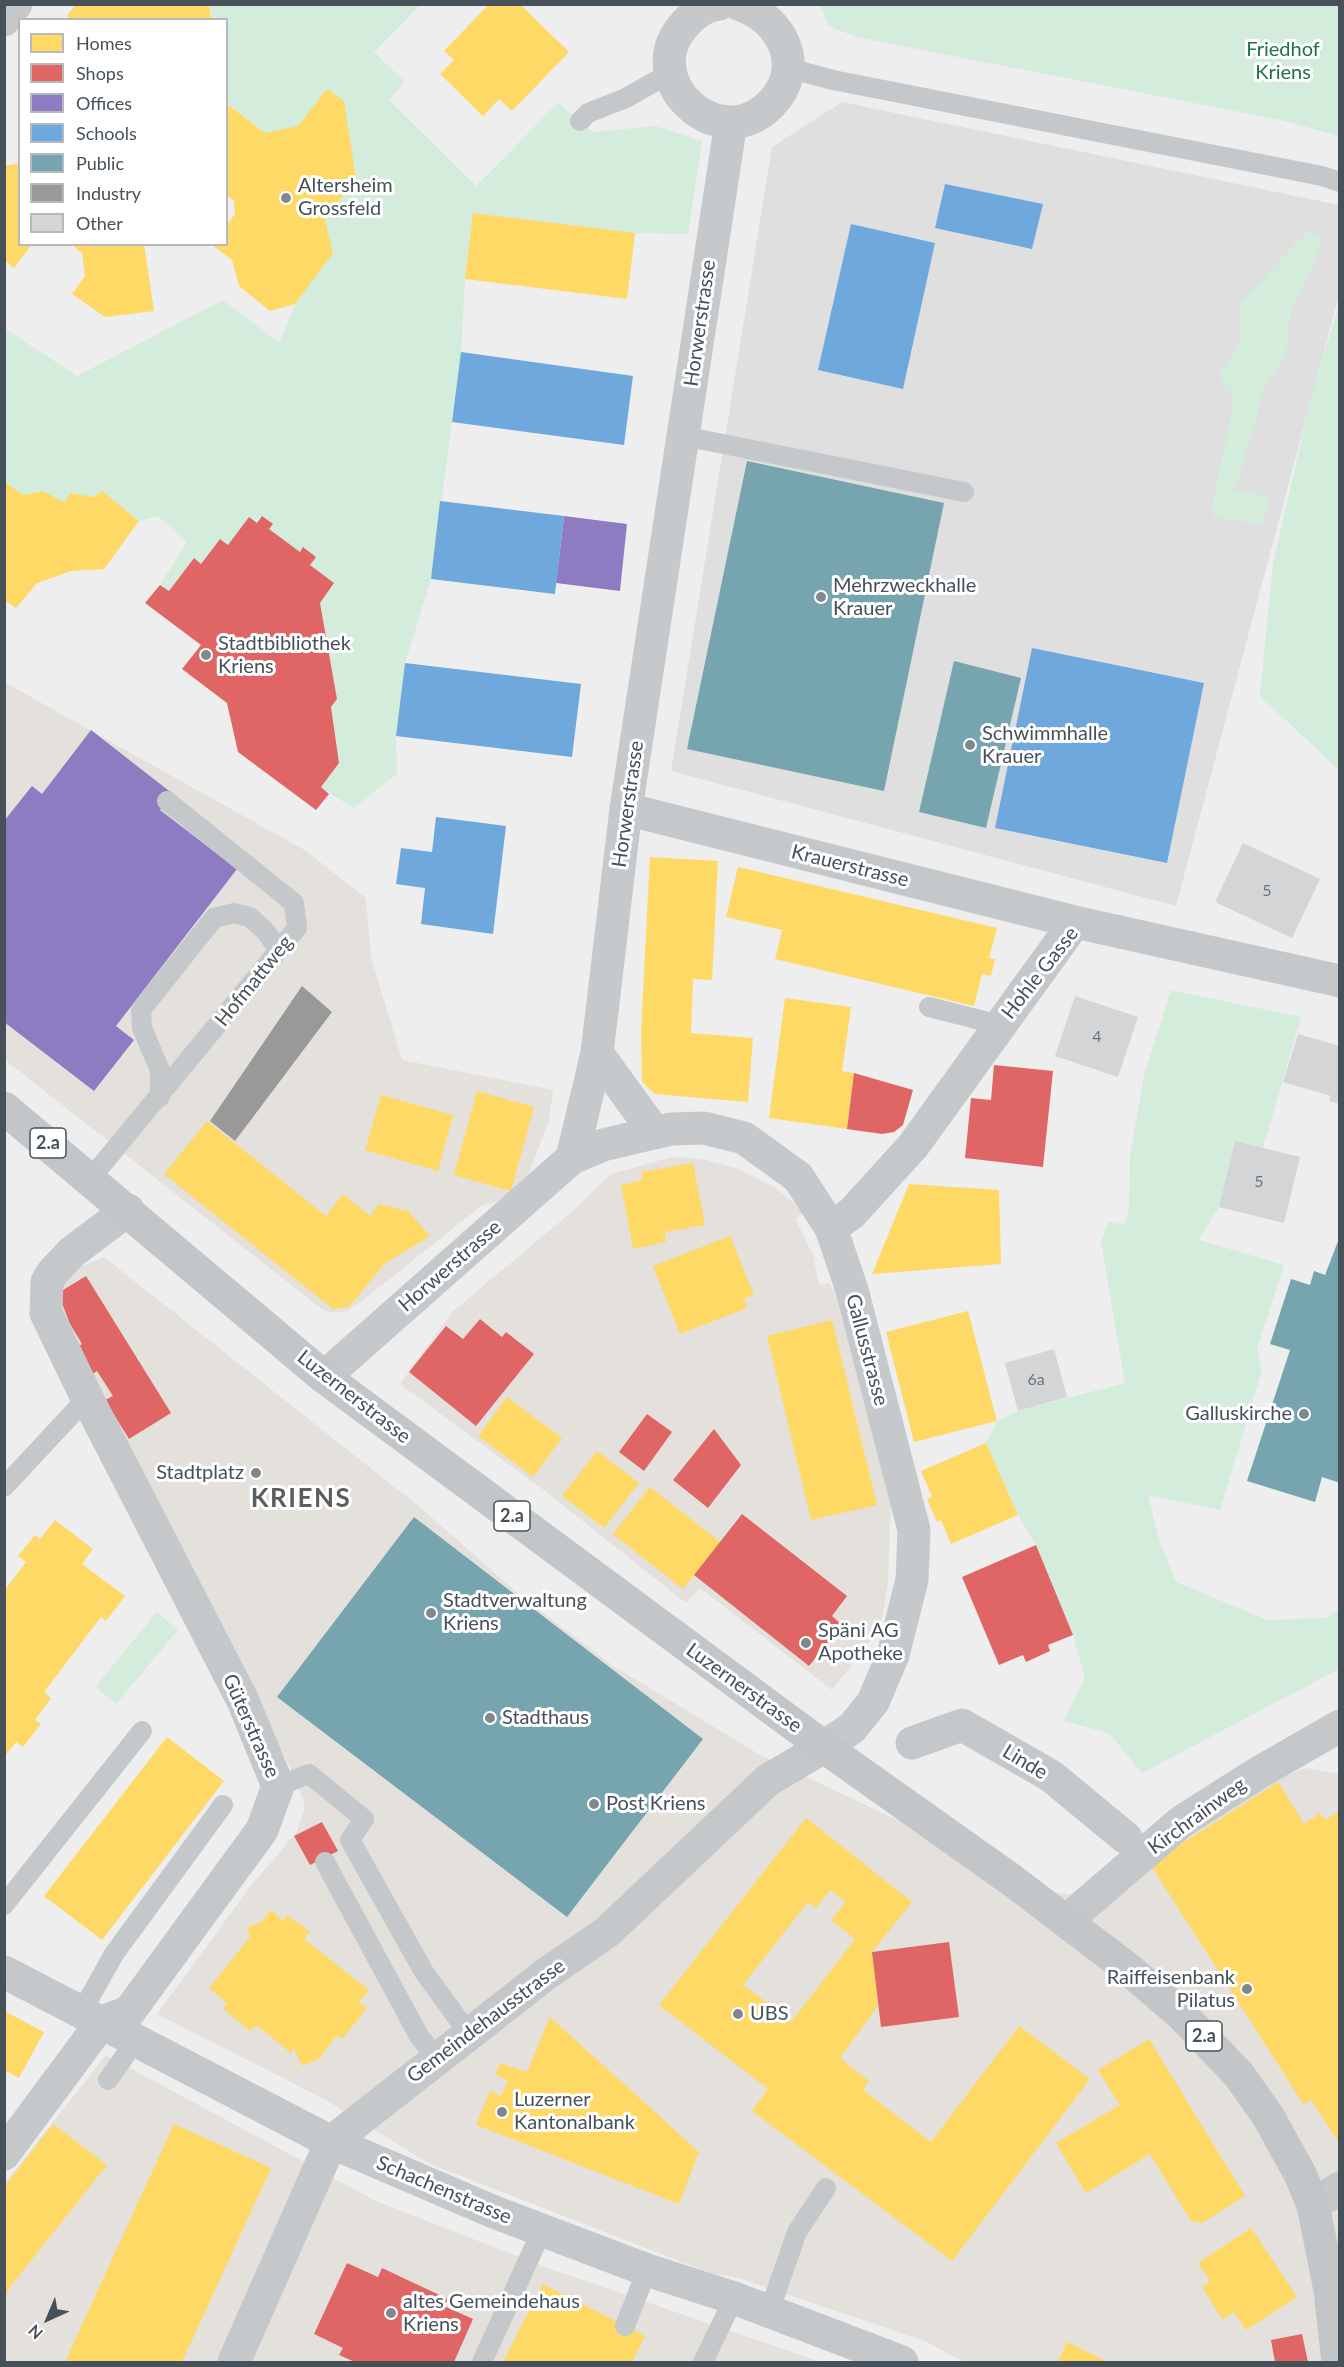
<!DOCTYPE html>
<meta charset="utf-8">
<style>
body{margin:0}
#map{position:relative;width:1344px;height:2367px;overflow:hidden;background:#eee;font-family:Lato,sans-serif}
canvas{display:block}
.frame{position:absolute;inset:0;border:6px solid #465159;pointer-events:none}
.legend{position:absolute;left:18px;top:18px;width:210px;height:228px;box-sizing:border-box;background:#fff;border:2px solid #b5b9bd;margin:0;padding:8px 10px;list-style:none;font-size:18px;color:#465159}
.legend li{display:flex;align-items:center;gap:12px;height:30px}
.legend b{width:30px;border:2px solid #b5b9bd}
.north{position:absolute;left:18px;top:2289px;width:60px;height:60px;-webkit-text-stroke:4px #fff;paint-order:stroke;rotate:224deg;font-size:16px;font-weight:700;line-height:24px;text-align:center;color:#465159}
.north::after{content:'';display:block;margin:auto;width:21px;height:27px;background:#465159;clip-path:polygon(50% 0,100% 100%,50% 72%,0 100%)}
</style>
<div id="map">
<canvas width="1344" height="2367"></canvas>
<div class="frame"></div>
<ul class="legend">
<li><b style="height:16px;background:#ffd966"></b>Homes</li>
<li><b style="height:16px;background:#e06666"></b>Shops</li>
<li><b style="height:16px;background:#8e7cc3"></b>Offices</li>
<li><b style="height:16px;background:#6fa8dc"></b>Schools</li>
<li><b style="height:16px;background:#76a5af"></b>Public</li>
<li><b style="height:16px;background:#999"></b>Industry</li>
<li><b style="height:16px;background:#d4d5d6"></b>Other</li>
</ul>
<div class="north">N</div>
</div>
<script>
const context = document.querySelector('canvas').getContext('2d');
context.lineJoin = 'round';
function fill(path, color) {
  context.fillStyle = color;
  context.fill(path, 'evenodd');
}
function stroke(path, color, width, dash) {
  context.strokeStyle = color;
  context.lineWidth = width;
  context.lineCap = dash ? 'butt' : 'round';
  context.setLineDash(dash || []);
  context.stroke(path);
}
function write(font, color, halo, rows, align = 'center') {
  context.font = font + ' Lato,sans-serif';
  context.lineWidth = 6;
  context.setLineDash([]);
  context.textBaseline = 'middle';
  context.strokeStyle = halo;
  context.fillStyle = color;
  for (const [text, x, y, turn = 0] of rows) {
    context.save();
    context.translate(x, y);
    context.rotate((+turn || 0) * Math.PI / 180);
    context.textAlign = isNaN(turn) ? turn : align;
    if (halo) context.strokeText(text, 0, 0);
    context.fillText(text, 0, 0);
    context.restore();
  }
}
fill(new Path2D(`
 M4 682 306 851 366 898 371 957 402 1060 553 1090 549 1121 527 1178 509 1197 481 1206 362 1301 347 1311 335 1313 323 1310 5 1060Z
 M672 1157 702 1159 736 1168 774 1187 794 1203 804 1213 795 1218 813 1255 819 1285 829 1283 847 1314 891 1496 888 1584 880 1628 832 1690 700 1588 686 1603 545 1491 400 1384 452 1312 574 1210 611 1174Z
 M104 1257 421 1508 522 1597 612 1665 760 1755 1047 1891 1083 1897 1135 1872 1280 1778 1306 1768 1339 1774V2362H964L925 2341 738 2278 710 2273 430 2164 324 2099 157 2014 250 1887 296 1833 305 1807 296 1779 253 1697 54 1295 78 1268Z
 M106 2055 376 2201 545 2267 821 2362H5L4 2184Z`), '#e4e1dc');
fill(new Path2D(`
 M842 102 1339 205V295L1176 906 671 771 772 147Z`), '#e0dfdf');
fill(new Path2D(`
 M209 5H420L374 52 405 82 389 100 476 186 558 103 593 132 655 126 702 141 688 234 635 233 473 213 465 279 461 352 431 579 405 663 396 736 397 774 353 808 321 787 339 763 331 707 337 699 320 603 334 583 310 565 316 557 304 547 300 552 269 529 273 524 262 516 228 545 220 539 201 564 193 559 169 591 160 585 187 542 158 516 139 521 102 491 94 497 70 493 65 503 43 491 23 495 5 481 4 328 77 376 223 300 279 343 295 304 333 253 325 220 350 185 356 184 344 101 327 90 298 126 265 133 227 103 226 20 211 19Z
 M820 5H1339V136L1285 121 857 37 828 26Z
 M1310 231 1323 237 1318 254 1290 315 1286 357 1267 381 1235 490 1271 497 1262 525 1212 516C1215 476 1229 438 1234 397L1225 389 1220 373 1241 341 1240 304 1298 240Z
 M1339 307 1340 770H1339L1260 696 1273 564 1315 381Z
 M1171 990 1301 1017 1263 1148 1235 1142 1219 1207 1199 1240 1284 1265 1257 1349 1262 1371 1220 1510 1148 1495 1160 1543 1176 1582 1268 1620 1326 1618 1339 1609V1669L1142 1773 1109 1733 1063 1721 1085 1679 1073 1635 1036 1546 1018 1515 986 1443 997 1421 1018 1411 1125 1383 1101 1242 1109 1222 1124 1225 1129 1210 1130 1156 1144 1075Z
 M157 1612 178 1630 116 1704 95 1687Z`), '#d3ecdb');
fill(new Path2D(`
 M77 4H209L211 20H68V14Z
 M489 4H520L569 52 512 111 499 99 483 116 440 74 454 60 444 51Z
 M327 89 344 101 357 185H350L325 220 333 253 295 304 270 311 239 286 232 260 213 246 226 244V226L235 214 234 201 226 195V103L265 133 298 126Z
 M20 163V244H32L14 268 4 260V166Z
 M473 213 635 233 627 299 465 279Z
 M71 244H144L154 311 105 317 72 294 85 276 82 253Z
 M4 481 23 495 43 491 65 503 70 493 94 497 102 491 139 521 104 569 71 571 37 583 16 608 4 600Z
 M650 857 718 861 712 980 693 979 691 1033 753 1038 748 1102 655 1094 642 1082 641 1030Z
 M738 867 997 928 989 958 995 959 991 976 982 974 974 1006 775 959 782 930 726 917Z
 M785 998 851 1007 842 1071 854 1073 847 1129 769 1118Z
 M477 1091 534 1107 511 1191 454 1175Z
 M381 1095 453 1115 438 1171 365 1150Z
 M207 1121 326 1216 343 1194 370 1216 379 1204 408 1211 430 1236 384 1264 349 1307 333 1309 164 1174Z
 M693 1163 705 1225 665 1232 666 1242 633 1249 621 1185 643 1180 641 1172Z
 M909 1184 999 1190 1001 1264 872 1274Z
 M730 1236 754 1295 744 1298 747 1308 680 1334 653 1266Z
 M968 1311 997 1421 914 1442 886 1332Z
 M832 1320 877 1505 811 1520 767 1336Z
 M507 1397 562 1438 533 1477 478 1436Z
 M986 1443 1018 1515 951 1544 941 1520 937 1522 927 1499 932 1497 921 1471Z
 M597 1451 639 1483 604 1528 562 1496Z
 M650 1487 720 1542 683 1589 613 1534Z
 M55 1520 93 1549 82 1564 125 1596 106 1621 101 1617 44 1692 51 1698 35 1720 41 1724 23 1747 16 1742 4 1757V1591L26 1562 18 1556 35 1535 40 1539Z
 M167 1737 224 1781 102 1940 44 1896Z
 M1278 1782 1304 1824 1320 1813 1325 1820 1340 1811V2144L1311 2100 1304 2105 1150 1864Z
 M806 1818 912 1902 872 1952 878 2006 840 2058 869 2081 863 2090 931 2142 1019 2026 1090 2079 952 2261 752 2111 768 2089 659 2005ZM830 1890 846 1902 831 1920 855 1939 792 2021 743 1985 808 1902 816 1908Z
 M271 1910 283 1921 287 1915 310 1932 304 1939 369 1990 359 2002 367 2008 342 2039 337 2035 319 2059 302 2066 294 2048 291 2053 256 2025 250 2031 223 2009 227 2003 209 1988 250 1937 247 1928 262 1921Z
 M4 2011 44 2032 19 2078 4 2070Z
 M550 2017 699 2152 679 2204 476 2125 490 2091 501 2096 508 2081 495 2074 500 2063 527 2072Z
 M1149 2039 1245 2196 1202 2223 1191 2221 1150 2154 1086 2193 1056 2143 1120 2105 1098 2070Z
 M53 2124 107 2165 10 2287 4 2300V2187Z
 M174 2124 271 2168 182 2362H65Z
 M1251 2228 1297 2297 1246 2330 1234 2312 1222 2319 1202 2287 1210 2281 1198 2263Z
 M543 2284 645 2336 632 2362H503Z
 M1067 2342 1108 2362H1058Z`), '#ffd966');
fill(new Path2D(`
 M262 516 273 524 269 529 300 552 303 547 316 557 310 565 334 583 320 603 337 699 331 707 339 763 321 787 329 794 316 810 238 752 227 703 182 669 201 645 145 603 160 585 169 591 194 558 201 564 220 539 228 545 249 517 257 523Z
 M994 1065 1053 1071 1043 1167 965 1158 971 1098 991 1100Z
 M854 1073 913 1090 903 1125 894 1132 882 1134 847 1129Z
 M86 1276 171 1413 129 1439 105 1400 113 1396 97 1371 91 1375 75 1349 82 1344 70 1324 58 1293Z
 M480 1319 502 1337 506 1332 534 1354 476 1426 409 1372 446 1326 463 1339Z
 M647 1414 672 1432 644 1471 619 1452Z
 M714 1429 741 1465 708 1508 673 1480Z
 M742 1514 847 1596 832 1616 842 1625 809 1666 694 1575Z
 M1036 1545 1073 1635 1048 1645 1050 1651 1026 1662 1023 1655 999 1665 962 1577Z
 M322 1822 338 1851 310 1865 294 1836Z
 M949 1942 959 2017 881 2027 872 1952Z
 M347 2263 378 2277 382 2268 448 2299 444 2306 473 2319 454 2362H355L339 2355 343 2348 314 2334Z
 M1302 2334 1308 2362H1275L1271 2340Z`), '#e06666');
fill(new Path2D(`
 M564 516 627 524 620 591 556 583Z
 M91 730 173 794 160 810 237 869 116 1026 134 1040 94 1091 4 1022V821L32 786 42 794Z`), '#8e7cc3');
fill(new Path2D(`
 M945 184 1043 204 1032 249 935 228Z
 M851 224 935 243 903 389 818 370Z
 M461 352 633 376 624 445 452 422Z
 M440 501 564 516 555 594 431 579Z
 M1032 648 1204 683 1167 863 995 828Z
 M405 663 581 684 572 757 396 736Z
 M436 817 506 826 493 934 421 924 425 888 396 884 401 848 432 852Z`), '#6fa8dc');
fill(new Path2D(`
 M747 461 944 503 884 791 687 749Z
 M954 661 1021 678 986 828 919 812Z
 M1340 1236V1483L1322 1477 1315 1502 1247 1481 1290 1350 1270 1344 1291 1279 1310 1285 1314 1271 1325 1275Z
 M414 1517 703 1739 567 1917 277 1697Z`), '#76a5af');
fill(new Path2D(`
 M302 986 332 1012 235 1141 210 1121Z`), '#999');
fill(new Path2D(`
 M1243 843 1320 879 1292 938 1215 902Z
 M1075 996 1138 1017 1118 1077 1055 1056Z
 M1298 1034 1340 1046V1104L1329 1101 1331 1096 1283 1082Z
 M1235 1141 1300 1157 1284 1223 1219 1207Z
 M1054 1349 1067 1397 1018 1411 1005 1363Z`), '#d4d5d6');
stroke(new Path2D(`
 M788 68 833 80 1322 176 1340 182
 M580 121 588 113 626 98 670 73
 M683 436 964 492
 M929 1007 1000 1025
 M160 1097V1070L142 1028 141 1010 214 918 234 913 250 917 266 932 279 950
 M91 1178 297 928 294 903 167 801
 M4 1487 87 1398
 M278 1786 309 1774 364 1819 350 1840 424 1972 469 2034
 M325 1862 419 2036 437 2059
 M4 1905 142 1731
 M82 2011 114 1954 223 1805
 M108 2080 136 2040
 M769 2312 797 2232 826 2188
 M625 2326 647 2270
 M482 2362 542 2230
 M703 2362 734 2298`), '#c5c8ca', 20);
stroke(new Path2D(`
 M4 20 16 4
 M626 809 1075 922 1340 981
 M831 1228 852 1213 913 1146 1075 922
 M912 1743 962 1725 1051 1776 1126 1838
 M1066 1921 1181 1822 1258 1773 1340 1726
 M4 1972 331 2142 494 2212 647 2270 734 2298 902 2362
 M4 2154 102 2022 129 2012 262 1830 278 1786 243 1701 87 1398 46 1313 47 1282 53 1272 72 1252 128 1210
 M1313 2205 1340 2188
 M234 2362 331 2142 546 1974 607 1932 768 1780 824 1747`), '#c5c8ca', 33);
stroke(new Path2D(`
 M719 4C706 5 694 14 685 24 634 79 719 158 771 104 807 67 782 18 738 4
 M597 1053 655 1133
 M572 1158 603 1145 671 1129 704 1128 744 1138 798 1177 831 1228 852 1290 914 1530 912 1580 893 1655 873 1702 852 1728 824 1747
 M324 1377 572 1158 597 1053 626 809 731 122`), '#c6c9cb', 33);
stroke(new Path2D(`
 M4 1108 324 1377 824 1747 1013 1881 1127 1968 1181 2014 1239 2075 1268 2116 1300 2174 1313 2205 1330 2290 1338 2362`), '#c3c6c9', 33);
for (const [x, y, r, color] of [
 [286,198,6,"#81888d"],
 [821,597,6,"#81888d"],
 [206,655,6,"#81888d"],
 [970,745,6,"#81888d"],
 [1304,1414,6,"#81888d"],
 [256,1473,6,"#81888d"],
 [431,1613,6,"#81888d"],
 [806,1643,6,"#81888d"],
 [490,1718,6,"#81888d"],
 [594,1804,6,"#81888d"],
 [1247,1989,6,"#81888d"],
 [738,2014,6,"#81888d"],
 [502,2112,6,"#81888d"],
 [391,2313,6,"#81888d"]
]) {
  const dot = new Path2D();
  dot.arc(x, y, r, 0, 2 * Math.PI);
  context.fillStyle = color;
  context.fill(dot);
  stroke(dot, '#fff', 2);
}
write('16px', '#6b747a', null, [
 ["5",1267,891],
 ["4",1097,1037],
 ["5",1259,1182],
 ["6a",1036,1380]
]);
for (const [x, y, w] of [
 [48,1143,36],
 [512,1516,36],
 [1204,2036,36]
]) {
  const box = new Path2D();
  box.roundRect(x - w / 2, y - 15, w, 30, 4.5);
  context.fillStyle = '#fff';
  context.fill(box);
  stroke(box, '#465159', 1.5);
}
write('bold 18px', '#465159', null, [
 ["2.a",48,1143],
 ["2.a",512,1516],
 ["2.a",1204,2036]
]);
write('20px', '#1c7542', '#fff', [
 ["Friedhof",1283,50],
 ["Kriens",1283,73]
]);
write('20px', '#465159', '#fff', [
 ["Altersheim",298,186],
 ["Grossfeld",298,209],
 ["Mehrzweckhalle",833,586],
 ["Krauer",833,609],
 ["Stadtbibliothek",218,644],
 ["Kriens",218,667],
 ["Schwimmhalle",982,734],
 ["Krauer",982,757],
 ["Galluskirche",1292,1414,"right"],
 ["Stadtplatz",244,1473,"right"],
 ["Stadtverwaltung",443,1601],
 ["Kriens",443,1624],
 ["Späni AG",818,1631],
 ["Apotheke",818,1654],
 ["Stadthaus",502,1718],
 ["Post Kriens",606,1804],
 ["Raiffeisenbank",1235,1978,"right"],
 ["Pilatus",1235,2001,"right"],
 ["UBS",750,2014],
 ["Luzerner",514,2100],
 ["Kantonalbank",514,2123],
 ["altes Gemeindehaus",403,2302],
 ["Kriens",403,2325]
], 'left');
write('20px', '#465159', '#fff', [
 ["Horwerstrasse",700,323,-82],
 ["Horwerstrasse",628,804,-82],
 ["Krauerstrasse",850,866,14],
 ["Hohle Gasse",1040,973,-52],
 ["Hofmattweg",254,981,-51],
 ["Horwerstrasse",450,1266,-41],
 ["Gallusstrasse",867,1350,75],
 ["Luzernerstrasse",354,1397,38],
 ["Luzernerstrasse",744,1688,36],
 ["Güterstrasse",251,1726,66],
 ["Linde",1025,1762,31],
 ["Kirchrainweg",1197,1816,-36],
 ["Gemeindehausstrasse",486,2021,-37],
 ["Schachenstrasse",444,2190,23]
]);
context.letterSpacing = '1.5px';
write('bold 26px', '#5a5e61', '#fff', [
 ["KRIENS",301,1499]
]);
context.letterSpacing = '0px';
</script>
